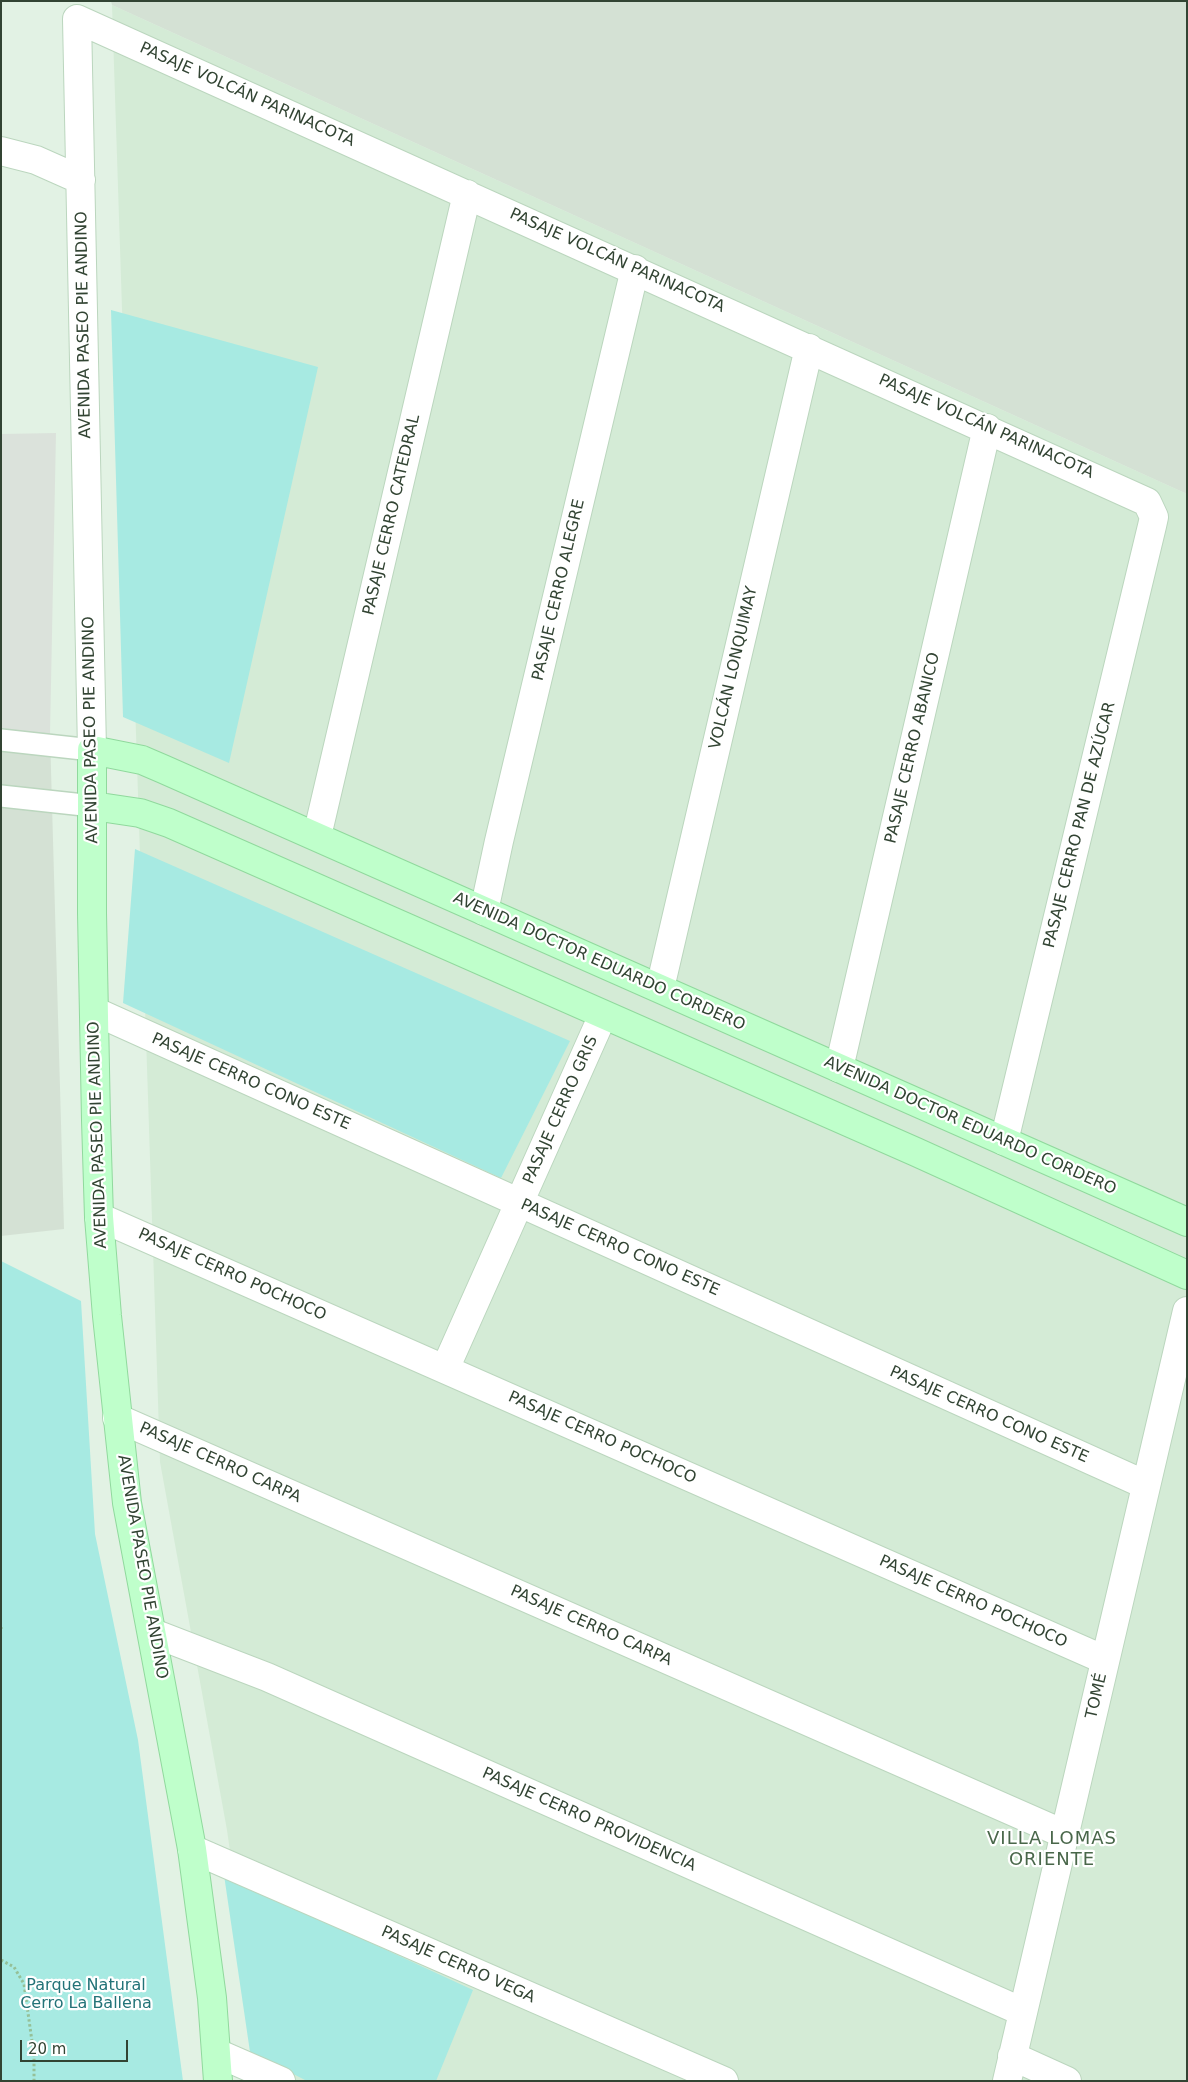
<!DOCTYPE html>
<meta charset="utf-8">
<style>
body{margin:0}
#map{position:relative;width:1188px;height:2082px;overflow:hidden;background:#e2f2e4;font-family:"DejaVu Sans",sans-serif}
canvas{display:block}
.frame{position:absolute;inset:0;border:2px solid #324433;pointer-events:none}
.scale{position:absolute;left:20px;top:2040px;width:108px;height:22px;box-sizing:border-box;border:2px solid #324433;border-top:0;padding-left:6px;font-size:15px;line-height:18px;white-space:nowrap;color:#324433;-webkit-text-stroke:4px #fff;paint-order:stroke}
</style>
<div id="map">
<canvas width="1188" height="2082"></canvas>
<div class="frame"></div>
<div class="scale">20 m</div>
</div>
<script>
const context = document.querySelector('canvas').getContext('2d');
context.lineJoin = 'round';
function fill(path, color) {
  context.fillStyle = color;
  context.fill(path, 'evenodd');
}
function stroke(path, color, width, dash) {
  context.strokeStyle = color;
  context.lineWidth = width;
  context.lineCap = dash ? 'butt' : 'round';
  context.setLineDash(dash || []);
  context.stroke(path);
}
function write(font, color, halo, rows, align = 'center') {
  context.font = font + ' "DejaVu Sans",sans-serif';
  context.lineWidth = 4.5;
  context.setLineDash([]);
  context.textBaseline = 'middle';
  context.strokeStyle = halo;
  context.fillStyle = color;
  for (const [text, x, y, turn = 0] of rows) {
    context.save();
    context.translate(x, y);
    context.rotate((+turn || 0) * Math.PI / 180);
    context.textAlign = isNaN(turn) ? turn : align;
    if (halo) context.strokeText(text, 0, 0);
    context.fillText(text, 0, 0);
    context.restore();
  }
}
fill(new Path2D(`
 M112 5 1187 494V2081H259L261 2068 227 1830 160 1462Z`), '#d4ebd6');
fill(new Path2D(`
 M111 1H1187V494L112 5Z
 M1 729 50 734 64 1229 1 1236Z`), '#d4e1d4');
fill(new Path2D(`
 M111 310 318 367 229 763 123 717Z
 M135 849 570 1041 501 1178 123 1003Z
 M1 1261 81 1301 95 1534 138 1740 183 2081H1Z
 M224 1875 473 1990 436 2081H307L250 2052Z`), '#a7eae2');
fill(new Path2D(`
 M56 433 50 734 1 729V434Z`), '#dbe2db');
const lane = new Path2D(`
 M1 740 92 750
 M1 796 93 806`);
const street = new Path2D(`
 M1 151 36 160 81 180
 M92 750 77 19 1147 502 1154 517 1152 526 1004 1141
 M317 836 467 194
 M484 911 499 841 635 269
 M660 988 809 348
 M94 1011 1146 1485
 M839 1068 987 428
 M99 1217 1105 1660
 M445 1369 603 1015
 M117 1418 1064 1834
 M153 1633 267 1677 1023 2012
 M192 1849 724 2081
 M217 2053 281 2081
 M1012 2056 1067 2081
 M1007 2081 1187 1311`);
const secondary = new Path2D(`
 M93 806 140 813 169 823 916 1152 1187 1275
 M218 2081 212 1998 192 1849 127 1503 107 1316 99 1217 96 1120 92 913V750L142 760 163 769 1187 1222`);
stroke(lane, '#bbd6be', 24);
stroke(street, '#bbd6be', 30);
stroke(secondary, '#90d99d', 30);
stroke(new Path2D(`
 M1 1628 2 1627
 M1 1960 14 1967 24 1984 34 2056V2081`), '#95c098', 3, [2.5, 2.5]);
stroke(lane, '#fff', 21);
stroke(street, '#fff', 28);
stroke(secondary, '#bfffcb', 28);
write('16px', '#324433', '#fff', [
 ["PASAJE VOLCÁN PARINACOTA",247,95,24],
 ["PASAJE VOLCÁN PARINACOTA",617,261,24],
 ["AVENIDA PASEO PIE ANDINO",84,325,-91],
 ["PASAJE VOLCÁN PARINACOTA",986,427,24],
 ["PASAJE CERRO CATEDRAL",392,515,-77],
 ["PASAJE CERRO ALEGRE",559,590,-77],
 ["VOLCÁN LONQUIMAY",734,668,-77],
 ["AVENIDA PASEO PIE ANDINO",91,730,-91],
 ["PASAJE CERRO ABANICO",913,748,-77],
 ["PASAJE CERRO PAN DE AZÚCAR",1080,825,-76],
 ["AVENIDA DOCTOR EDUARDO CORDERO",599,962,24],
 ["PASAJE CERRO CONO ESTE",251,1082,24],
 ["PASAJE CERRO GRIS",561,1110,-66],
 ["AVENIDA DOCTOR EDUARDO CORDERO",970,1126,24],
 ["AVENIDA PASEO PIE ANDINO",98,1135,-92],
 ["PASAJE CERRO CONO ESTE",620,1248,24],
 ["PASAJE CERRO POCHOCO",232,1275,24],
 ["PASAJE CERRO CONO ESTE",989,1415,24],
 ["PASAJE CERRO POCHOCO",602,1438,24],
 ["PASAJE CERRO CARPA",220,1463,24],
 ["AVENIDA PASEO PIE ANDINO",142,1567,80],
 ["PASAJE CERRO POCHOCO",973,1602,24],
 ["PASAJE CERRO CARPA",591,1626,24],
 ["TOMÉ",1097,1696,-77],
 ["PASAJE CERRO PROVIDENCIA",589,1820,24],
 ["PASAJE CERRO VEGA",458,1965,24]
]);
write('16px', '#237378', '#fff', [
 ["Parque Natural",86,1986],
 ["Cerro La Ballena",86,2004]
]);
context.letterSpacing = '1px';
write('18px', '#49674a', '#fff', [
 ["VILLA LOMAS",1052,1839],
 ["ORIENTE",1052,1860]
]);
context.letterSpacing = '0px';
</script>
